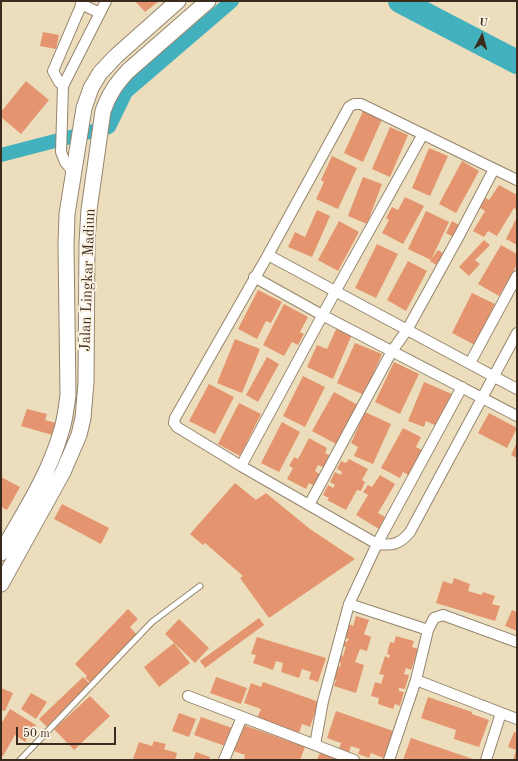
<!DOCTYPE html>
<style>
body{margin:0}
#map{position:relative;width:518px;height:761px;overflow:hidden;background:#ecdebc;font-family:"Old Standard TT",serif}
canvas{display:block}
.frame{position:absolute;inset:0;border:2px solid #3b2a1e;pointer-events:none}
.north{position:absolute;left:462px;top:16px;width:40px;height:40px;-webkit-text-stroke:3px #fcf5e5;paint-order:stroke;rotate:6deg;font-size:11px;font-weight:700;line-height:16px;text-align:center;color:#3b2a1e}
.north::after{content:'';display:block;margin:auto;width:14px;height:18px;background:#3b2a1e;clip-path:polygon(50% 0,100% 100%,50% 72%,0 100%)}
.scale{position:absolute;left:16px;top:727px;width:100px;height:18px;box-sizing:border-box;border:2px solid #3b2a1e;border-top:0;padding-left:5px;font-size:12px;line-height:14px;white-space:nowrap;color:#3b2a1e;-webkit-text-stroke:3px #fcf5e5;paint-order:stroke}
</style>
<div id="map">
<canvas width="518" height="761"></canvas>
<div class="frame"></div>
<div class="north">U</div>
<div class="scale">50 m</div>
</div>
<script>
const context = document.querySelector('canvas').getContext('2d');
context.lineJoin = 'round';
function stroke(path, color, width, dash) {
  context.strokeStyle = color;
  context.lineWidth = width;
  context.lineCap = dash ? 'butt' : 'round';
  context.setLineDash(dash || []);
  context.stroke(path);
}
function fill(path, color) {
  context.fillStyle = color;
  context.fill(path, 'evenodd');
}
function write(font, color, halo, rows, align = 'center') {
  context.font = font + ' "Old Standard TT",serif';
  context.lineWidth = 4;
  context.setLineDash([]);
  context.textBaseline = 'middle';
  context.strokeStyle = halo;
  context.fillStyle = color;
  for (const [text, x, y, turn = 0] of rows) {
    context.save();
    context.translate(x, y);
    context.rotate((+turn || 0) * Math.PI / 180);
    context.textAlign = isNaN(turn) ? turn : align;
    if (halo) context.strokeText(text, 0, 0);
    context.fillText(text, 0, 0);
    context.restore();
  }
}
stroke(new Path2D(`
 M1 155 109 127 126 92 232 1`), '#42b1bd', 14);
stroke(new Path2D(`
 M400 1 517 62`), '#42b1bd', 24);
fill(new Path2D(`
 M135 1H159L145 12Z
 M43 32 59 35 56 49 40 46Z
 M26 81 49 100 21 134 1 117V112Z
 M364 109 383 117 363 162 344 153Z
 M390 127 408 135 390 177 372 169Z
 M429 148 448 156 430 196 412 188Z
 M332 156 357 168 338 209 316 199 324 182 321 180Z
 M462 161 479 171 456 213 439 204Z
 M363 177 382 184 367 224 348 216Z
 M499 185 517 195V210L514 208 497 236 488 231 484 237 473 231 485 211 479 207 484 197 489 200Z
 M405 197 424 206 403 244 382 233 389 220 386 218 392 207 398 210Z
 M317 210 330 216 312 257 288 247 295 232 305 237Z
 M426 211 449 222 431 260 408 249Z
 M517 217V245L506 239Z
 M339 221 359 232 338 271 318 260Z
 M452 221 459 225 453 237 446 233Z
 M484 240 490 245 475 260 480 264 469 276 459 267Z
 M377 244 398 254 376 298 355 288Z
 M501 245 517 254V265L499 296 478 284Z
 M438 250 444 254 436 265 430 261Z
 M408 261 427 271 406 311 387 300Z
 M258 290 282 302 271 323 266 321 257 339 238 329Z
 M472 293 495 304 475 345 452 333Z
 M284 304 308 317 300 332 304 334 298 345 292 342 284 356 263 345Z
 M338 325 353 332 333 379 307 367 317 345 327 349Z
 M235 339 260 349 242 393 217 383Z
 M355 343 382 354 364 395 337 383Z
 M267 357 279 364 258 402 246 395Z
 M394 362 419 374 400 414 375 402Z
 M303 376 325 387 305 427 283 416Z
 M424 382 452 394 439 427 426 421 424 427 408 421Z
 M209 384 234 397 215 434 189 421Z
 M334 392 358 405 336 444 312 431Z
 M239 403 261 414 240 456 218 444Z
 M27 409 47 414 45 420 59 424 56 436 21 426Z
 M365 412 391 424 373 464 354 456 358 447 351 443Z
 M489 413 517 428 507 448 478 433Z
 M282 422 300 432 279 472 261 463Z
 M403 428 421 437 416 447 424 451 410 476 403 472 400 478 381 468Z
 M309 438 327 448 325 453 331 456 325 468 318 465 315 471 321 475 315 486 309 483 306 489 287 479 293 468 289 466 294 457 298 459Z
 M517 442V458L511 455Z
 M349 459 368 469 362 480 365 482 361 491 357 490 346 510 327 500 329 498 323 495 328 485 333 488 335 485 330 482 335 472 341 475 342 472 337 469 341 461 346 463Z
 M380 475 395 484 378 513 385 517 379 529 356 515 368 495 363 492 368 485 372 487Z
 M1 477 20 487 7 510 1 507Z
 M235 483 256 500 266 493 310 529 355 559 269 618 240 578 243 576 205 543 203 545 190 534Z
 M62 504 109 528 101 544 54 519Z
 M454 578 470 584 468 591 482 595 483 592 495 596 492 604 500 606 495 621 436 603 443 581 452 584Z
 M128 609 138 619 130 627 138 636 92 684 85 678 87 676 75 664Z
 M512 610 517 612V631L505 626Z
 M356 616 369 620 364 634 371 637 367 651 360 649 355 662 364 665 356 693 334 686 336 680 332 679 334 665 340 667 341 663 336 661 338 654 343 656 346 647 341 646 343 641 347 642 349 639 345 638 349 624 353 626Z
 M259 618 264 625 205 668 200 661Z
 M179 619 209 648 195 663 165 634Z
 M396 636 414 641 412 647 418 649 411 670 406 668 404 674 409 675 405 689 399 688V691L404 692 400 706 395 704 393 709 378 704 379 698 371 696 375 682 381 684 384 675 379 674 385 656 389 658 390 655 387 654 390 642 394 643Z
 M257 637 326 658 318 682 309 679 311 672 302 669 299 678 281 672 283 663 276 661 273 670 253 663 256 655 251 654Z
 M174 643 190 663 159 687 144 667Z
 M83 677 91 685 47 727 39 719Z
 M216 677 247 688 241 704 210 693Z
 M263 682 319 702 310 727 302 724 299 733 257 718 261 709 244 703 251 683 261 687Z
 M1 688 13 693 5 711 1 710Z
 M31 693 47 702 36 719 21 709Z
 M90 696 110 716 74 750 54 729Z
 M428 697 472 712V714L489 720 479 747 454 739 456 730 421 718Z
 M10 709 36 725 25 742 15 735 3 756 1 755V724Z
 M336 711 396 732 386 759 371 753 369 758 358 754 360 749 351 746 349 753 339 749 341 743 327 738Z
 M179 713 196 719 189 737 172 731Z
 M201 717 232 728 225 746 194 735Z
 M244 725 305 747 300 760H244L245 755 234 751Z
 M514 732 517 733V760H513L516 750 508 747Z
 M411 738 473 759 472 760H403Z
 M154 741 166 744 164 749 177 753 175 760H137L133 759 139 742 152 746Z
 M196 752 210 757 209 760H193Z
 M320 753 339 760H317Z`), '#e4956f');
const service = new Path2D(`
 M20 760 152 622 200 586`);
const minor = new Path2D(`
 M81 4 100 13
 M63 86 59 82 53 71 83 1
 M74 173 65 162 61 152 63 86 106 1
 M517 180 361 104H354L349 107 268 255 175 418 174 423 177 427 241 466 377 544C393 546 400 544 410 532L517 333
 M268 255 517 389
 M254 277 322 315 517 416
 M470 363 517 276
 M241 466 335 292 423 134
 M309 505 392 351 407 330 460 234 494 169
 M349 604 428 630
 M416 680 517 719
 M188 696 354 760
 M315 745 323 701 349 604 377 544 462 387
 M224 760 242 717
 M389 760 416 680 428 630 434 618 443 615 517 642
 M486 760 501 713`);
const secondary = new Path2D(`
 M1 553C23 514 49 475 61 432 65 421 66 408 68 396L66 245 67 214 84 108 91 88 100 73 116 56 178 1
 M1 584 63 472 79 435 83 418 86 382 87 243 89 210 103 111C109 94 116 84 128 71L208 1`);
stroke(service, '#94846d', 7);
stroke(minor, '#94846d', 12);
stroke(secondary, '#94846d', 17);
stroke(service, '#fff', 5);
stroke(minor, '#fff', 10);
stroke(secondary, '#fff', 15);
write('15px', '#3b2a1e', '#fcf5e5', [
 ["Jalan Lingkar Madiun",88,280,-88]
]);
</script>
